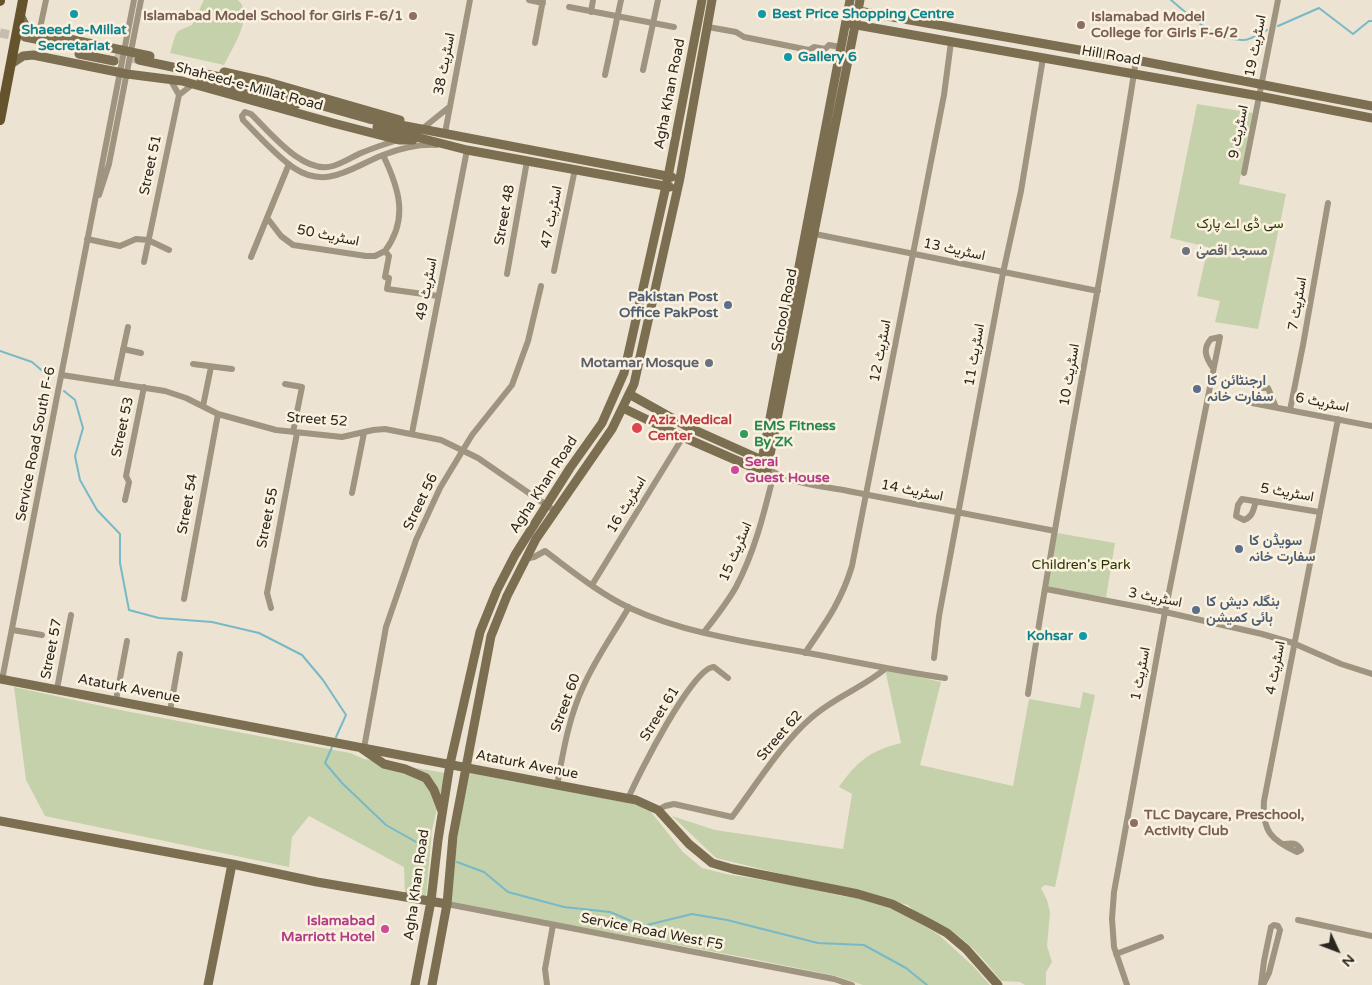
<!DOCTYPE html>
<meta charset="utf-8">
<style>
body{margin:0}
#map{position:relative;width:1372px;height:985px;overflow:hidden;background:#ede3d2;font-family:"Varela Round",sans-serif}
canvas{display:block}
.north{position:absolute;left:1312px;top:925px;width:50px;height:50px;-webkit-text-stroke:4px #faf1df;paint-order:stroke;rotate:133deg;font-size:14px;font-weight:700;line-height:20px;text-align:center;color:#2a2720}
.north::after{content:'';display:block;margin:auto;width:18px;height:22px;background:#2a2720;clip-path:polygon(50% 0,100% 100%,50% 72%,0 100%)}
</style>
<div id="map">
<canvas width="1372" height="985"></canvas>
<div class="north">N</div>
</div>
<script>
const context = document.querySelector('canvas').getContext('2d');
context.lineJoin = 'round';
function fill(path, color) {
  context.fillStyle = color;
  context.fill(path, 'evenodd');
}
function stroke(path, color, width, dash) {
  context.strokeStyle = color;
  context.lineWidth = width;
  context.lineCap = dash ? 'butt' : 'round';
  context.setLineDash(dash || []);
  context.stroke(path);
}
function write(font, color, halo, rows, align = 'center') {
  context.font = font + ' "Varela Round",Vazirmatn,sans-serif';
  context.lineWidth = 5;
  context.setLineDash([]);
  context.textBaseline = 'middle';
  context.strokeStyle = halo;
  context.fillStyle = color;
  for (const [text, x, y, turn = 0] of rows) {
    context.save();
    context.translate(x, y);
    context.rotate((+turn || 0) * Math.PI / 180);
    context.textAlign = isNaN(turn) ? turn : align;
    if (halo) context.strokeText(text, 0, 0);
    context.fillText(text, 0, 0);
    context.restore();
  }
}
fill(new Path2D(`
 M204 0H238C255 15 232 48 224 65L170 53 175 36 178 31 192 25Z
 M1197 104 1253 113 1239 184 1286 194 1258 329 1215 322 1220 301 1197 296 1208 247 1170 238Z
 M1057 533 1115 543 1106 597 1048 588Z
 M885 669 941 682 920 765 1013 786 1029 699 1080 708 1083 692 1095 695 1055 887 1045 885 1041 888 1047 900 1050 912 1047 946 1052 962 1046 972V985H1025L1020 982 1001 981C988 964 972 945 954 933 942 925 917 916 908 905L716 858 672 816 715 830 843 849 852 794 839 787C857 761 870 751 901 743Z
 M14 687 125 711 350 753 364 759 445 773 432 830 426 898 405 895 404 867 309 816 292 837 289 867 45 816 26 780Z
 M469 771 647 807 683 852 702 868 726 874 793 885 841 896 858 898 896 908 939 935 974 967 990 985H863L836 976 753 959 451 903 459 823Z`), '#c4d1aa');
stroke(new Path2D(`
 M1171 0C1191 17 1214 40 1242 40 1250 41 1260 33 1267 30
 M1278 26 1319 8 1353 34 1369 21H1372
 M0 351 32 362 46 374
 M64 391 75 400 83 428 75 456 80 480 97 510 120 534V563L129 610 159 618 212 622 259 633 302 655 323 680 346 715 336 737
 M332 747 325 763 342 783 386 825 425 847
 M457 862 484 872 508 892 564 907 610 912 643 926 692 914 727 920 818 943 864 945 906 968 927 985`), '#78b9c7', 2);
stroke(new Path2D(`
 M0 33 22 37
 M115 54 139 60`), '#c6bdae', 9, [9, 4.5]);
stroke(new Path2D(`
 M529 0 543 3
 M569 7 674 27
 M591 12 593 0
 M708 27 736 32 744 37 809 50 814 47 825 49 829 45 840 47
 M39 33 46 0
 M535 43 543 0
 M643 70 658 0
 M605 75 621 0
 M170 79 179 95 193 84
 M422 129 448 108
 M445 133 470 0
 M398 140C385 144 373 148 361 153 352 157 343 163 333 166 303 175 270 132 251 114L245 112 242 116 243 120C259 136 275 155 294 168 327 190 352 167 383 155 399 149 420 144 436 145
 M383 155C399 188 409 219 385 251
 M1244 173 1278 0
 M99 195 109 164 141 0
 M268 219 281 236 293 245 366 256H375L385 251 389 256 385 277 389 278 387 289 438 296
 M810 233 1098 291
 M87 239 120 246 136 239 148 240 169 250
 M251 257 289 164
 M144 262 179 95
 M554 271 575 169
 M507 274 527 161
 M123 349 141 353
 M193 364 232 369
 M62 375 165 391 186 398 218 414 276 430 342 437 373 430 385 429 441 440 478 458 555 511
 M116 383 128 327
 M285 384 302 387 293 432
 M1275 405 1268 388H1261L1255 390 1252 403 1372 426
 M203 406 211 367
 M1290 410 1303 345 1328 203
 M412 433 467 150
 M768 468C786 484 824 486 848 491 917 505 986 518 1055 531
 M352 493 364 433
 M125 500 129 482 126 476 144 387
 M1256 501C1253 511 1253 516 1244 520L1236 516 1238 505 1242 499 1319 512
 M525 559 534 557 545 551C572 571 600 594 630 608 683 633 747 642 803 652 851 661 897 671 945 678
 M592 585 683 437
 M1046 589 1165 612 1262 634 1293 643 1341 664 1372 674
 M184 599 218 414
 M271 608 267 593 297 433
 M13 630 42 635
 M704 632C715 618 727 603 736 587 755 551 764 513 774 473
 M805 653C826 622 841 602 852 566L944 95 951 42
 M934 658 939 616 1003 273 1021 191 1043 58
 M2 680 134 0
 M57 689 71 615
 M1028 694C1060 482 1104 272 1136 60
 M116 700 127 641
 M170 711 180 654
 M364 748 386 627 416 540 440 488 472 435 512 385 528 341 541 286
 M557 786C563 752 569 716 584 685 596 658 614 633 629 607
 M628 799C637 777 693 666 714 667L728 678
 M658 810 665 806 674 804 732 817C756 785 782 743 811 718 833 698 862 688 885 669
 M1284 844C1291 843 1297 842 1301 850L1297 852C1271 840 1262 831 1264 801L1338 419
 M447 904 834 979 852 985
 M1298 920 1372 936
 M1116 954 1161 937
 M547 985 545 969 553 925
 M1127 985 1114 947 1112 919 1114 892 1165 612 1220 337 1211 339C1202 349 1206 358 1213 368
 M1261 985 1264 961 1271 927 1274 925 1278 926 1280 930 1269 973 1263 985`), '#9e9480', 6);
stroke(new Path2D(`
 M853 10 1136 60 1372 106
 M20 15 25 25 31 31 150 56
 M851 24 1259 96 1372 118
 M25 37 91 50
 M79 54 114 61
 M139 60 220 77 369 119 672 177
 M11 64 23 56 33 55 127 74 182 81 333 123 399 140H413
 M224 72 268 82 400 120
 M201 78 297 104
 M377 127 467 150 670 187
 M629 394 688 427 762 460 850 0
 M623 408 683 437 761 471 764 472 767 470 860 0
 M0 679 636 800 658 810 689 844 712 863 733 869 858 894 892 904 927 922 947 933 966 949 998 985
 M361 748 384 764 405 769 426 778 434 790 442 811
 M0 821 232 864 317 882 447 904
 M208 985 232 864
 M415 985 431 901 438 840 450 764 480 632 497 590 515 555 570 468 602 423 624 373 668 177 702 0
 M432 985 447 904 453 836 491 636 507 596 536 539 612 429 634 384 680 178 712 0`), '#7c6e50', 9);
stroke(new Path2D(`
 M0 1V0
 M0 120 23 0`), '#64532d', 10);
for (const [x, y, r, color] of [
 [74,14,5,"#0f9aa8"],
 [762,14,5,"#0f9aa8"],
 [413,16,5,"#8d6e63"],
 [1081,25,5,"#8d6e63"],
 [788,57,5,"#0f9aa8"],
 [1186,251,5,"#6b7280"],
 [728,305,5,"#5c6f8a"],
 [709,363,5,"#6b7280"],
 [1197,389,5,"#5c6f8a"],
 [637,428,6,"#e0444e"],
 [744,434,5,"#2e9e5b"],
 [735,470,5,"#d1479c"],
 [1239,549,5,"#5c6f8a"],
 [1196,610,5,"#5c6f8a"],
 [1083,636,5,"#0f9aa8"],
 [1134,823,5,"#8d6e63"],
 [385,929,5,"#d1479c"]
]) {
  const dot = new Path2D();
  dot.arc(x, y, r, 0, 2 * Math.PI);
  context.fillStyle = color;
  context.fill(dot);
  stroke(dot, '#faf1df', 2);
}
write('bold 14px', '#0d838f', '#faf1df', [
 ["Best Price Shopping Centre",772,14],
 ["Shaeed-e-Millat",74,30,"center"],
 ["Secretariat",74,46,"center"],
 ["Gallery 6",798,57],
 ["Kohsar",1073,636,"right"]
], 'left');
write('bold 14px', '#785e54', '#faf1df', [
 ["Islamabad Model School for Girls F-6/1",403,16,"right"],
 ["Islamabad Model",1091,17],
 ["College for Girls F-6/2",1091,33],
 ["TLC Daycare, Preschool,",1144,815],
 ["Activity Club",1144,831]
], 'left');
write('14px', '#2a2720', '#faf1df', [
 ["اسٹریٹ 19",1256,46,-79],
 ["Hill Road",1111,56,10],
 ["اسٹریٹ 38",445,64,-79],
 ["Shaheed-e-Millat Road",249,87,15],
 ["Agha Khan Road",670,94,-79],
 ["اسٹریٹ 9",1239,132,-79],
 ["Street 51",151,165,-78],
 ["Street 48",505,215,-80],
 ["اسٹریٹ 47",552,217,-79],
 ["اسٹریٹ 50",328,236,11],
 ["اسٹریٹ 13",954,250,12],
 ["اسٹریٹ 49",427,289,-79],
 ["اسٹریٹ 7",1298,304,-80],
 ["School Road",785,310,-79],
 ["اسٹریٹ 12",881,351,-79],
 ["اسٹریٹ 11",975,355,-80],
 ["اسٹریٹ 10",1070,375,-80],
 ["اسٹریٹ 6",1322,403,11],
 ["Street 52",317,420,4],
 ["Street 53",123,427,-78],
 ["Service Road South F-6",36,444,-79],
 ["Agha Khan Road",544,485,-57],
 ["اسٹریٹ 14",912,491,11],
 ["اسٹریٹ 5",1287,493,10],
 ["Street 56",421,502,-64],
 ["Street 54",188,504,-80],
 ["اسٹریٹ 16",627,505,-59],
 ["Street 55",268,518,-79],
 ["اسٹریٹ 15",736,552,-67],
 ["اسٹریٹ 3",1155,598,11],
 ["Street 57",52,649,-79],
 ["اسٹریٹ 4",1276,668,-79],
 ["اسٹریٹ 1",1141,674,-79],
 ["Ataturk Avenue",129,689,11],
 ["Street 60",566,703,-70],
 ["Street 61",660,714,-58],
 ["Street 62",780,736,-49],
 ["Ataturk Avenue",527,765,11],
 ["Agha Khan Road",417,885,-82],
 ["Service Road West F5",652,932,11]
]);
write('14px', '#2a3600', '#faf1df', [
 ["سی ڈی اے پارک",1240,224],
 ["Children's Park",1081,565]
]);
write('bold 14px', '#5b616d', '#faf1df', [
 ["مسجد اقصیٰ",1196,251],
 ["Motamar Mosque",699,363,"right"]
], 'left');
write('bold 14px', '#4e5e75', '#faf1df', [
 ["Pakistan Post",718,297,"right"],
 ["Office PakPost",718,313,"right"],
 ["ارجنٹائن کا",1207,381],
 ["سفارت خانہ",1207,397],
 ["سویڈن کا",1249,541],
 ["سفارت خانہ",1249,557],
 ["بنگلہ دیش کا",1206,602],
 ["ہائی کمیشن",1206,618]
], 'left');
write('bold 14px', '#be3a42', '#faf1df', [
 ["Aziz Medical",648,420],
 ["Center",648,436]
], 'left');
write('bold 14px', '#27864d', '#faf1df', [
 ["EMS Fitness",754,426],
 ["By ZK",754,442]
], 'left');
write('bold 14px', '#b23c85', '#faf1df', [
 ["Serai",745,462],
 ["Guest House",745,478],
 ["Islamabad",375,921,"right"],
 ["Marriott Hotel",375,937,"right"]
], 'left');
</script>
